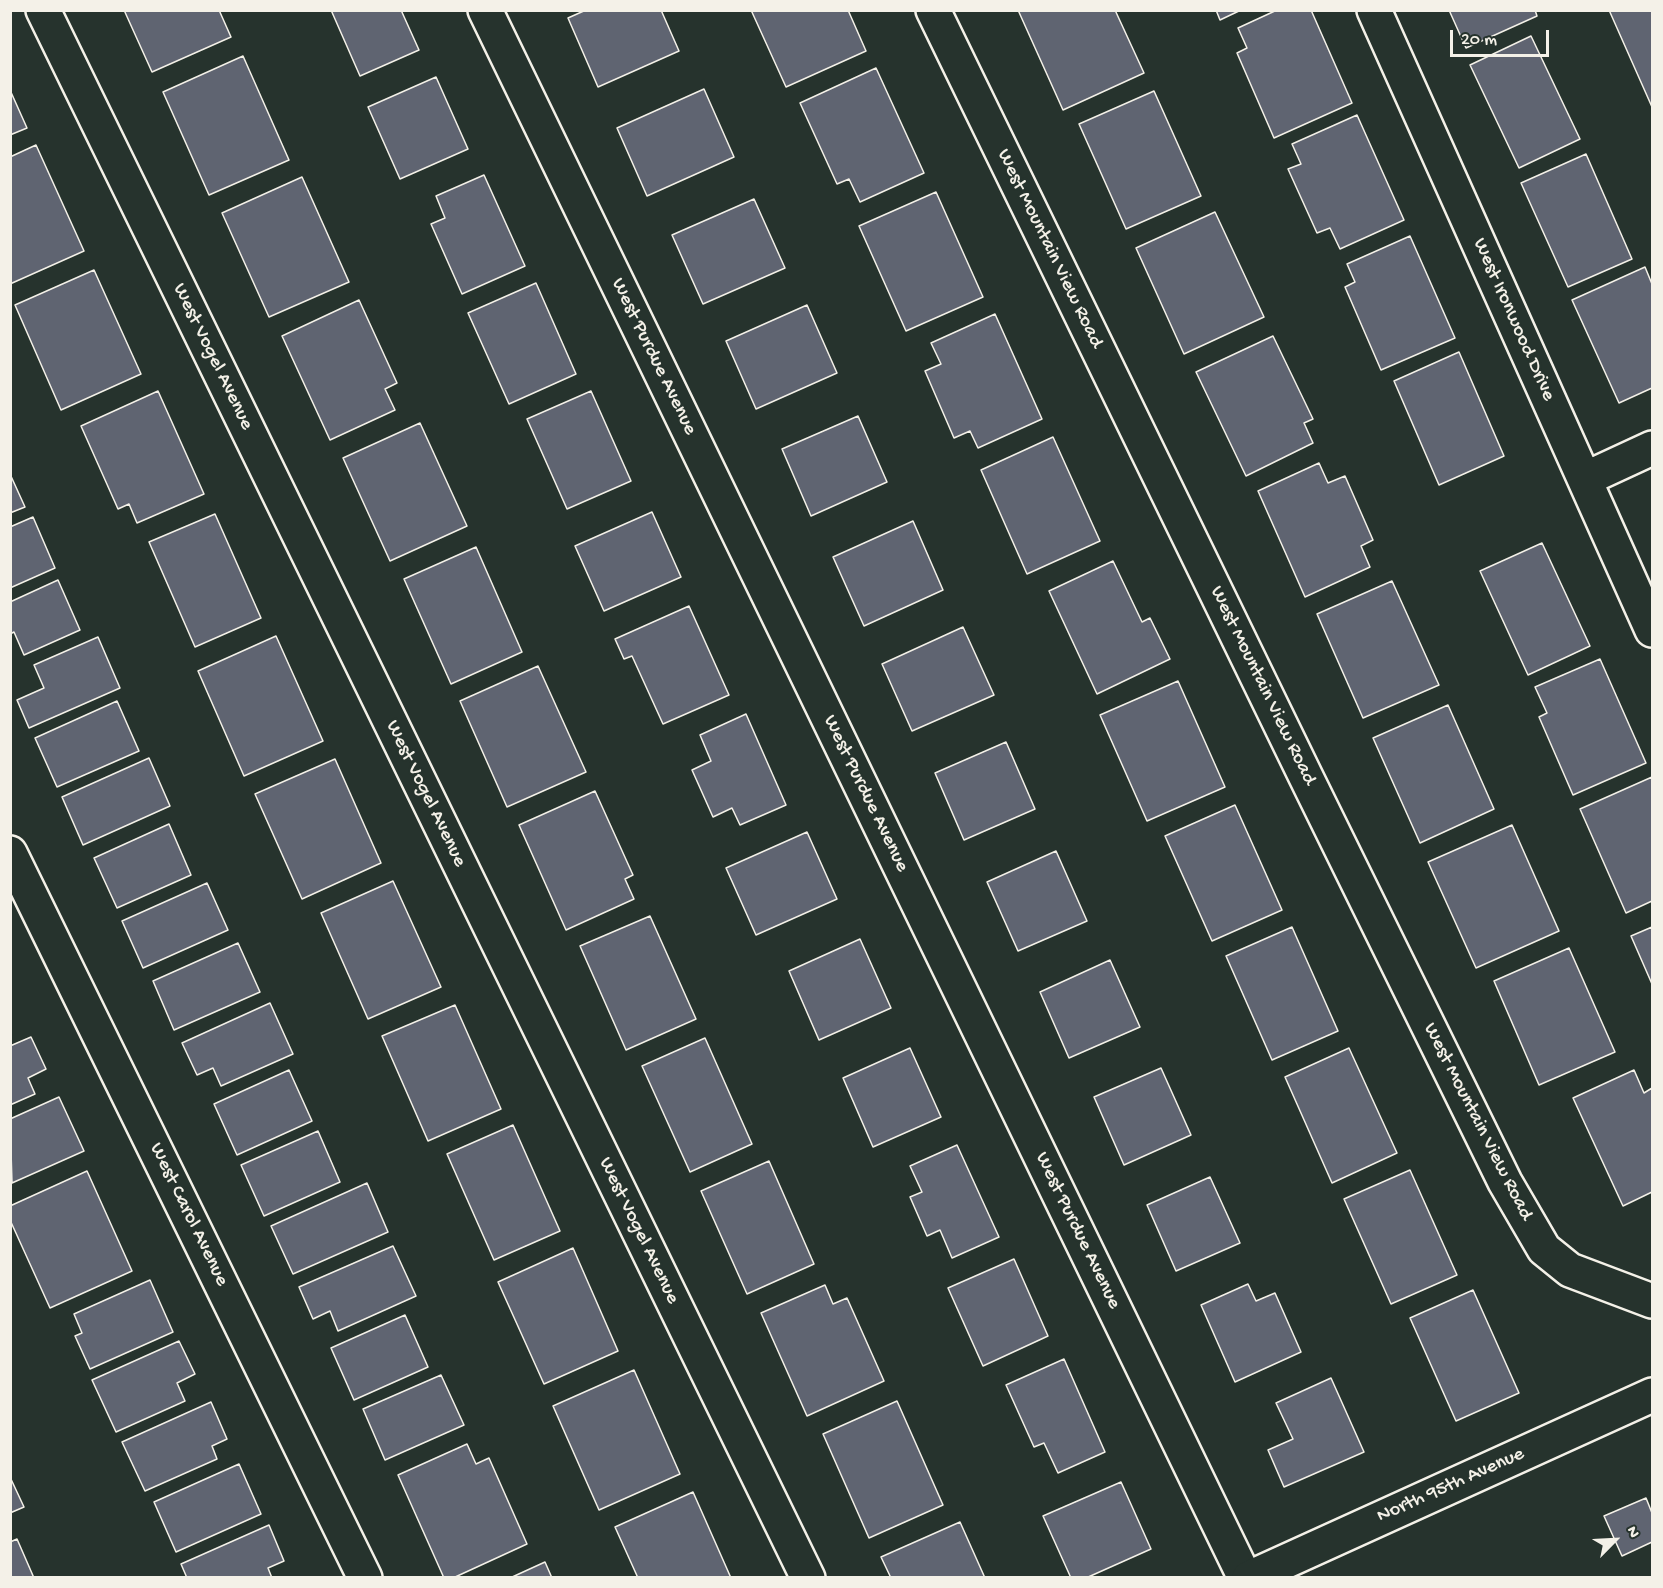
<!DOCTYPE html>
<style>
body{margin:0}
#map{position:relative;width:1663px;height:1588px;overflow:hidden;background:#26332d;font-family:"Gochi Hand",sans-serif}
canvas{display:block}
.frame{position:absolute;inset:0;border:12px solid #f4f1e8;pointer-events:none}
.north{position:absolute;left:1585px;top:1510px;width:60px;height:60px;-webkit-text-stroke:4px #26332d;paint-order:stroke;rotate:66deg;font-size:16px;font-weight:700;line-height:24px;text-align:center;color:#f4f1e8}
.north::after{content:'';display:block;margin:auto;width:21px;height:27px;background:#f4f1e8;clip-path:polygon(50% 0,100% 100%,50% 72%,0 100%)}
.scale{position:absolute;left:1450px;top:30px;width:99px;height:27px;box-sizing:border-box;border:3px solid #f4f1e8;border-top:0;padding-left:8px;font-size:18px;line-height:21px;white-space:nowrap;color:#f4f1e8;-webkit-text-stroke:4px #26332d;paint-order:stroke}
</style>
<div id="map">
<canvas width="1663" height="1588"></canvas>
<div class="frame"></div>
<div class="north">N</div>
<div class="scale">20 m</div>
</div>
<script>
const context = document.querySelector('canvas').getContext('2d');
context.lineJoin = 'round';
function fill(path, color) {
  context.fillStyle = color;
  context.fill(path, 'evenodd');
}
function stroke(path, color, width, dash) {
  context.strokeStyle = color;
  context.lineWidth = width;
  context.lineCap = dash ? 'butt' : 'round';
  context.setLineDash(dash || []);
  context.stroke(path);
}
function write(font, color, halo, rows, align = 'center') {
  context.font = font + ' "Gochi Hand",sans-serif';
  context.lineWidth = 4.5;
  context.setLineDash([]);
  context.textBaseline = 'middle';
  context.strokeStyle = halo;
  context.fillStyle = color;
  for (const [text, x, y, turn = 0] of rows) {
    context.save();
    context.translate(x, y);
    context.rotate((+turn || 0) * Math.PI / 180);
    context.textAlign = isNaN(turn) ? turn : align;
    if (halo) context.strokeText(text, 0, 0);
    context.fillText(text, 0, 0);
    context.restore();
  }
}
const building = new Path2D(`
 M124 10H219L231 37 152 72Z
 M331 10H401L419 50 360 76Z
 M586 10H661L679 51 598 87 568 18Z
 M751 10H848L866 51 786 87Z
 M1018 10H1115L1144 73 1063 110Z
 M1216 10H1241L1220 20Z
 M1277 10H1311L1352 103 1274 138 1237 53 1247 48 1238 28Z
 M1449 10H1535L1537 16 1466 48Z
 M1609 10H1652V107Z
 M1531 36 1580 139 1519 168 1470 65Z
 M243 56 289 160 209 195 163 92Z
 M876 68 924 173 860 202 849 179 837 184 800 103Z
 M436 77 468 149 400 179 368 107Z
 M704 89 734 157 647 196 617 128Z
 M10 90 27 128 10 135Z
 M1154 91 1201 196 1126 229 1079 124Z
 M1357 115 1404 220 1340 249 1330 228 1317 233 1288 169 1301 164 1292 144Z
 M36 145 84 251 10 284V157Z
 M1586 154 1632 259 1568 287 1521 183Z
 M484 175 525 266 462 294 431 224 445 218 436 196Z
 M302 177 349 282 269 317 222 213Z
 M936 192 983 297 906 331 859 226Z
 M754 199 785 268 703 304 672 235Z
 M1215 212 1264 317 1184 354 1136 248Z
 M1410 236 1455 338 1381 370 1345 287 1355 282 1347 264Z
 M1645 267 1652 284V388L1619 403 1572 300Z
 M94 270 141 374 61 410 15 305Z
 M536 283 576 374 509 404 468 313Z
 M359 300 397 383 385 389 395 410 330 440 282 336Z
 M807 305 837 373 756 409 726 341Z
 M995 314 1042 419 978 448 970 431 954 438 925 371 941 364 931 343Z
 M1273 336 1313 419 1304 423 1313 443 1246 476 1196 372Z
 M1459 352 1504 456 1439 485 1394 381Z
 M158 391 204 494 137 523 129 504 118 509 81 426Z
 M591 391 631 481 567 509 527 419Z
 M858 416 887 482 811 516 782 449Z
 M420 423 467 526 390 561 343 458Z
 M1053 437 1100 541 1027 574 981 470Z
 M1319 463 1328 483 1345 476 1373 540 1361 546 1370 567 1305 597 1258 491Z
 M10 474 25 507 10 513Z
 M652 512 681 577 604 611 575 546Z
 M215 514 261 618 195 647 149 542Z
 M33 517 55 568 10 588V527Z
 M913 521 943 590 864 626 833 557Z
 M1542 543 1590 646 1528 675 1480 571Z
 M476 547 522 652 451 684 404 579Z
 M1113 561 1142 622 1150 618 1170 659 1097 694 1049 591Z
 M58 580 80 630 24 655 14 632 10 634V602Z
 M1392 581 1439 685 1363 718 1317 614Z
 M689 606 729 695 663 724 632 656 624 659 615 639Z
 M963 627 994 695 912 731 882 664Z
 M276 636 323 741 244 776 198 671Z
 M98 637 120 688 29 728 17 700 44 688 34 665Z
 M1600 659 1646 763 1573 795 1539 717 1547 713 1535 687Z
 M538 666 586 772 507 807 460 701Z
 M1178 681 1225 787 1147 821 1100 715Z
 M117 701 139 751 57 787 35 738Z
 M1448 705 1494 809 1420 843 1373 738Z
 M746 714 786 805 740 825 732 808 713 817 692 770 711 761 700 735Z
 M1006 742 1035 809 964 840 935 773Z
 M149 758 170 806 83 845 62 797Z
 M335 759 381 863 302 899 255 794Z
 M1652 777V901L1626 913 1580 809Z
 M595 791 633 875 625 879 634 899 566 930 519 825Z
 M1235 805 1282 910 1212 941 1165 836Z
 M169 824 191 875 117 908 94 858Z
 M1512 825 1559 931 1476 968 1428 862Z
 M807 832 837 899 756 935 726 868Z
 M1056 851 1087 921 1018 951 987 882Z
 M393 881 441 987 368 1019 321 913Z
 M207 883 228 930 143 968 122 921Z
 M650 916 696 1019 626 1050 580 946Z
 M1292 927 1338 1031 1272 1060 1226 956Z
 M1652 927V984L1631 936Z
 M860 939 891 1008 819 1040 789 971Z
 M238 943 260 992 174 1030 153 981Z
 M1569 948 1615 1052 1539 1085 1494 981Z
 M1110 960 1140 1027 1069 1058 1040 992Z
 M270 1003 293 1054 221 1086 213 1068 197 1075 182 1043Z
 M455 1005 501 1109 428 1141 382 1036Z
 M31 1037 46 1069 28 1078 35 1094 10 1105V1046Z
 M705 1038 752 1144 690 1172 642 1066Z
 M910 1048 941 1117 873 1147 843 1078Z
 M1349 1048 1397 1153 1332 1183 1285 1077Z
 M1161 1068 1191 1135 1124 1165 1094 1097Z
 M289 1070 312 1121 237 1155 214 1104Z
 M1634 1070 1644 1093 1652 1088V1192L1623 1206 1573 1098Z
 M59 1097 84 1151 12 1183 10 1119Z
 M513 1125 560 1231 494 1260 447 1154Z
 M318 1131 340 1182 264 1216 241 1165Z
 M957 1145 999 1237 952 1258 940 1230 927 1236 910 1197 922 1192 910 1166Z
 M769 1161 814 1264 747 1294 701 1191Z
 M1410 1170 1457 1275 1391 1304 1344 1199Z
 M87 1171 132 1271 50 1308 10 1220V1206Z
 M1210 1177 1240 1243 1176 1271 1147 1205Z
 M367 1183 388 1232 293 1274 271 1226Z
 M393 1246 416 1296 338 1331 330 1311 313 1319 299 1287Z
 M573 1248 618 1351 544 1384 498 1282Z
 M1014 1259 1048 1336 983 1366 948 1288Z
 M150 1280 173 1332 90 1369 75 1336 82 1333 74 1314Z
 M1248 1284 1256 1301 1275 1293 1301 1352 1235 1382 1201 1305Z
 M825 1285 833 1304 847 1298 884 1381 807 1416 761 1313Z
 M1473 1290 1519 1393 1456 1421 1410 1318Z
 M405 1315 428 1367 354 1400 331 1348Z
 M179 1341 195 1374 177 1383 185 1401 116 1432 92 1380Z
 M1064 1359 1105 1452 1058 1473 1044 1443 1034 1447 1006 1385Z
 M634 1370 680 1474 599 1510 553 1406Z
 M441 1375 464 1425 385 1460 363 1409Z
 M1331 1378 1364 1452 1284 1487 1268 1450 1293 1439 1276 1403Z
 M897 1401 943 1505 869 1538 823 1434Z
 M211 1402 227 1439 212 1446 217 1459 145 1491 122 1442Z
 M467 1444 476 1464 489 1458 527 1544 453 1578H444L398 1475Z
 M239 1464 261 1514 176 1552 154 1502Z
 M10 1477 24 1507 10 1513Z
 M1121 1482 1151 1549 1086 1578H1071L1043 1516Z
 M693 1492 731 1578H638L615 1527Z
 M1646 1498 1652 1513V1542L1622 1556 1604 1516Z
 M960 1522 985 1578H891L881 1557Z
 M269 1525 284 1561 268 1568 272 1578H187L181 1564Z
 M17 1539 34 1578H10V1542Z
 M545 1562 552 1578H510Z`);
fill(building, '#5f6471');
stroke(building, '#f4f1e8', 1.5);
const minor = new Path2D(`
 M43 10 808 1578
 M485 10 1245 1578
 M933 10 1306 777 1505 1182 1544 1249 1570 1270 1652 1301
 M1374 10 1652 630
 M1585 479 1652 448
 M10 853 365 1578`);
const tertiary = new Path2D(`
 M1249 1578 1652 1395`);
stroke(minor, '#f4f1e8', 38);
stroke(tertiary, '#f4f1e8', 38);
stroke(minor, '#26332d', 33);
stroke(tertiary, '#26332d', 33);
write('20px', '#f4f1e8', '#26332d', [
 ["West Mountain View Road",1049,249,64],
 ["West Ironwood Drive",1513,320,66],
 ["West Vogel Avenue",212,357,64],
 ["West Purdue Avenue",653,357,64],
 ["West Mountain View Road",1262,686,64],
 ["West Vogel Avenue",425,794,64],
 ["West Purdue Avenue",865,794,64],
 ["West Mountain View Road",1477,1122,63],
 ["West Carol Avenue",188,1215,64],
 ["West Vogel Avenue",638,1231,64],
 ["West Purdue Avenue",1077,1231,64],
 ["North 95th Avenue",1451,1486,-24]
]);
</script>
